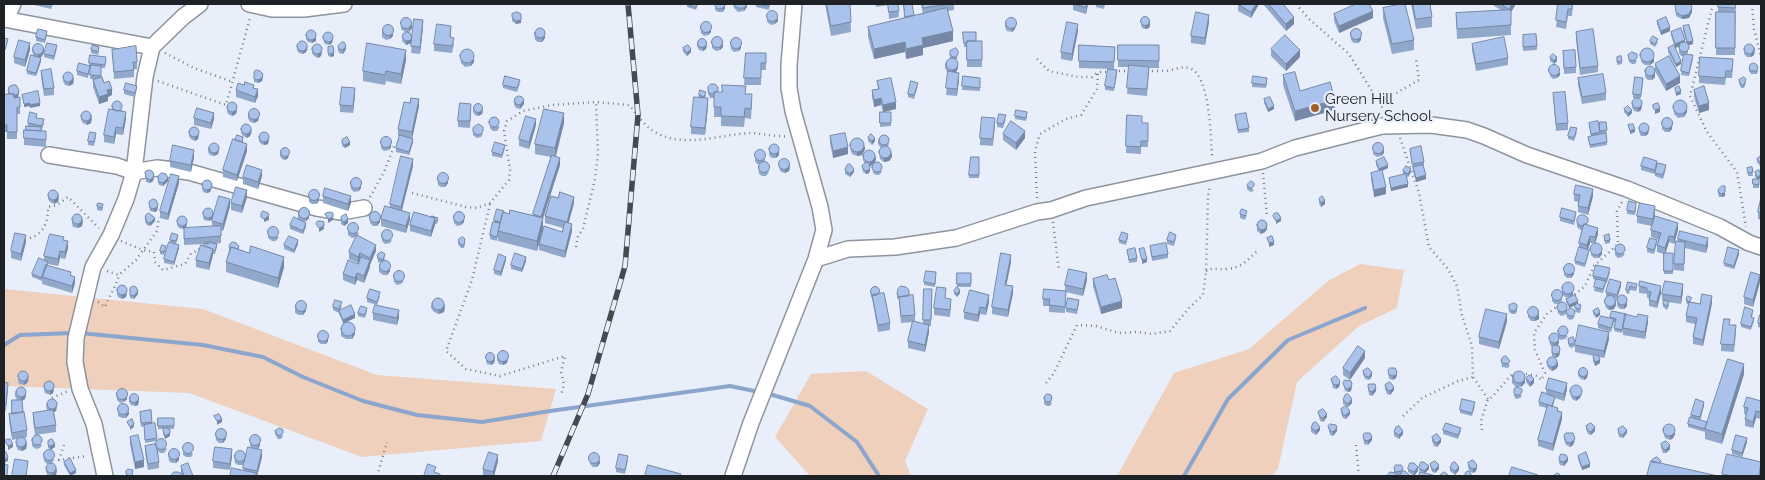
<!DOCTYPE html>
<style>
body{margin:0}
#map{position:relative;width:1765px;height:480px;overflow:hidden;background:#e8effa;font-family:Raleway,sans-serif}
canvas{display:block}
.frame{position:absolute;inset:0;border:5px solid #1e2125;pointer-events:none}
</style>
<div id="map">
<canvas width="1765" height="480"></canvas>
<div class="frame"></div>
</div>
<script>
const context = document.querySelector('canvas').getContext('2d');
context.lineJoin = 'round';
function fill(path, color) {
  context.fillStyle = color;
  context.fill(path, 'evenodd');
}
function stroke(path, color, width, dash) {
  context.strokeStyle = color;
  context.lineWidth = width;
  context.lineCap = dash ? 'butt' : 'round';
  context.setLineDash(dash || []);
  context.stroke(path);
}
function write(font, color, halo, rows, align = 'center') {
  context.font = font + ' Raleway,sans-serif';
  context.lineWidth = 4.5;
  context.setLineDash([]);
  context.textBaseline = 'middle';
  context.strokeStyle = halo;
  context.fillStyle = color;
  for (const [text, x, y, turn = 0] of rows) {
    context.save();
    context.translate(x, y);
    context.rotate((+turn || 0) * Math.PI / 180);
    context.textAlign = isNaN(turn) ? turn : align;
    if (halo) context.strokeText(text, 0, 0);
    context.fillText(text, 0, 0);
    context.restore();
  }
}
fill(new Path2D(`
 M1360 264 1404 270 1397 308 1359 326 1297 382 1278 469 1272 476H1117L1174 373 1249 349 1328 281Z
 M4 289 203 309 377 375 556 389 541 441 362 457 189 393 4 386Z
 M866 371 928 409 905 461 911 476H810L775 437 811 374Z`), '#eed0bd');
stroke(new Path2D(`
 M80 333 203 345 263 357 303 377 363 401 417 415 482 422 550 411 730 386 759 392
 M4 345 20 335 73 333
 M766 393 810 406 857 442 879 476
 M1184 476 1228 399 1288 340 1365 308`), '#8ca5cd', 4);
const minor = new Path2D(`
 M249 4 272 9H304L344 4
 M4 19 152 47
 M6 19 13 4
 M49 155 117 166 134 172 157 168 189 172 317 208 341 212 364 208
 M816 259 848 249 895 247 956 238 1037 212 1051 210 1086 198 1262 161 1295 148 1382 126 1431 125 1467 130 1484 136 1527 155 1627 189 1720 227 1749 243 1761 247
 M105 476 94 424 80 389 75 362 76 338 93 267 111 235 126 199 134 172 145 77 152 47 183 17 200 4
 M733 476 751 423 816 259 824 230 820 207 793 111 789 88V65L794 4`);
stroke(minor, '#8d949e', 18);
stroke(new Path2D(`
 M1296 4 1308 18 1349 54 1385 112
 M1713 4 1690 96 1707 132 1737 172 1746 227
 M1752 4 1754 29 1761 57
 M165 53 194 68 233 82
 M1037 59 1049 71 1078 77H1092L1098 72
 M1114 71H1131
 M1147 71C1153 71 1160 71 1166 71 1174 70 1180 66 1189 68 1210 73 1211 139 1212 158
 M158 81 226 105 250 18
 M1379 103 1419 80 1416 58
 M1400 138 1419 193 1429 247 1448 269 1457 286 1462 316 1472 346 1473 377 1488 399
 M1263 173 1267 216
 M412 193 466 207 477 208 490 203 509 180 510 170 504 131 507 121 523 111 552 105 596 102 629 105C636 113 644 125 653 131 682 149 718 135 749 133 761 133 774 137 788 136
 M370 197 384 172 395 144
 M1037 198 1035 151 1040 134 1066 119 1081 115 1097 89 1098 72H1109
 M490 204 472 280 446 351 466 369 500 376 565 356 561 372 564 384 561 396
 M1053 222 1059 271
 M30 238C45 233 48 221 48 207L57 205 68 197 99 228
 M121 241 143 250 154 252 155 262 163 270 185 264 191 254 201 248
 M576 247 578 236 583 229 595 179 598 153 596 102
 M107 271 119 275 136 260 157 231 159 217
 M1206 271C1214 267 1218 270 1226 269 1241 268 1247 261 1257 251
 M98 302 105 307C109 296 116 287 119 275
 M1563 304 1585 286 1594 266 1618 244 1617 211 1622 202
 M1521 373 1538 376 1541 380 1545 373 1535 350 1534 333 1547 314 1558 306
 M1046 383 1054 373 1077 325 1096 326 1119 333 1137 332 1152 334 1170 331 1189 308 1203 295 1206 271 1208 197 1210 185
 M52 398 68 391
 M1403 416 1422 398 1458 381 1473 377
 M1482 430 1481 421 1488 399 1492 397 1513 373H1516
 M64 445 59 460 86 456
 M1356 445 1359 476
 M377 476 387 442
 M473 476 476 474`), '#7a7e86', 2.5, [1, 4]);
stroke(minor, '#fff', 15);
const rail = new Path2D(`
 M553 476 588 394 625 266 638 115 628 4`);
stroke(rail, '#464a50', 5.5);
stroke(rail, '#e8effa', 4, [11]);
fill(new Path2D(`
 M34 4H53L51 9 34 5Z
 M687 4H698L696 10 687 7Z
 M715 4 725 8 723 12H718L715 10Z
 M733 4H747V7L744 11 738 12 734 8Z
 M756 4H770L769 10 756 7Z
 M825 4H850L851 32 831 36Z
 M875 4H898L899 17 889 19 888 5 876 7Z
 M903 4 914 16 923 14 921 4H954V10L948 11 953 41 923 48V55L906 59 905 52 874 59 868 37V27L905 18Z
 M1073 4H1088L1086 14 1073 10Z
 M1096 4H1105L1104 9 1096 7Z
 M1238 4H1258V6L1251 18 1238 11Z
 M1263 4H1283L1294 24 1286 31Z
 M1411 4H1430L1432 17V27L1416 29Z
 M1491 4H1516L1511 12V35L1457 39 1456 13 1501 10Z
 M1558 4H1573L1572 16H1568L1566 29 1556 27Z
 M1718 4H1736L1735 55H1716V12H1718Z
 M1675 5 1692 12 1689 18 1682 19 1676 16Z
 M1383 8 1414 40V50L1392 54 1383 18Z
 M512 14 521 18V23L516 24 512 21Z
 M767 14 778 21 775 24 771 25 767 22Z
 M1334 14 1373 18 1339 33 1334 21Z
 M401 21 412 28 409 32H405L401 29Z
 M1141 21 1150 25 1149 28 1145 29 1142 28 1141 25Z
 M1657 21 1670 31 1661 35 1657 24Z
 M1209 22 1205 45 1191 43V36Z
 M1005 24 1016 25 1015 29 1012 32 1007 31 1005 27Z
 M700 25 711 32 708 35 704 36 701 33Z
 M1683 26 1693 44 1688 45V53L1687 54 1693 59 1689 76 1681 75 1684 56H1681L1679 53V46L1675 48 1671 35V32L1687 44 1683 30Z
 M423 27 420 54 411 53 412 42 411 43 406 45 402 41 403 34 412 37Z
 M382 29 393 36 390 39 386 40 382 37Z
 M1078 31 1072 61 1061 59V52Z
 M451 32V37L454 44 452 53 434 51V44Z
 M534 32 545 38 542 42H538L535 40Z
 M963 32 976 41H982V67H967V47H964Z
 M1350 32 1361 40 1358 43H1354L1351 40Z
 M1576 32 1598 66V72L1580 75 1576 39Z
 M47 35 45 43 36 41V37Z
 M306 35 316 38V41L312 43 308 42 306 39Z
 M1523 35 1537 46V50L1523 51Z
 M323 37 333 40 332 43 329 45 325 44 323 40Z
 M712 40 723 47 720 50 716 51 712 48Z
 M730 41 741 48 739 51 734 52 731 49Z
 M1650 41 1658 42 1655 47 1650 44Z
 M697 43 707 46 706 49 703 51 699 50 697 46Z
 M1472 44 1508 58V65L1476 71 1472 50Z
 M1118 45H1159V68H1149L1147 96 1127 94 1129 67H1118Z
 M297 46 308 49 306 52 303 54 299 53 297 50Z
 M338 46 346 49 343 54 339 53 338 50Z
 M1745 46 1755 50 1754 55 1751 57H1747L1744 54Z
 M328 47 334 56 331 57 328 56Z
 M1115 47 1114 69 1079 68V61Z
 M57 48 54 60 44 57V54Z
 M683 48 691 52 687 56 683 52Z
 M1668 48 1681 64 1676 67 1668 52Z
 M91 49 99 51 98 55 91 53Z
 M1271 49 1300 57 1286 71 1271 56Z
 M30 50 25 67 14 63V57Z
 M32 50 44 52 42 56 40 58 41 61 36 76 27 74V71L33 55Z
 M112 50 137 62V69H134V77L114 79Z
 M312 50 322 52 321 56 318 58 314 56 312 53Z
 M950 51 958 58 956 60 958 68 956 72 959 79 957 96 946 95 948 73 945 68V65L950 59Z
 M1563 51 1576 67V73L1564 74Z
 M746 53H766V70H761V85H744Z
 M1641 53 1654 62 1650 65H1645L1641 62Z
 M460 54 474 62 471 66 465 67 461 63Z
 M90 55 106 60 105 68H101V77L112 95 108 97V101L99 104 93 87V80L97 79H90L91 67H90L88 78 77 75V71L89 66Z
 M1628 55 1637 61 1635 64H1632L1629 62Z
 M1550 57 1557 61 1554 64 1550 61Z
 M1617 57 1622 61V64L1617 65Z
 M406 60 401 84 386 81 385 85 363 81V71Z
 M1655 64 1680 83 1666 91 1655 71V77L1652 80H1648L1645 77V69H1655Z
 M1733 66 1732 78H1726L1725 85 1699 83V76Z
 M1549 68 1560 75 1557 78 1553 79 1550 76Z
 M1749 68 1758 71 1757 74H1751L1749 71Z
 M41 71 54 88V95L44 96 41 77Z
 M254 72 263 78 262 81 258 83 254 82Z
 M1117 74 1114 91 1105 90V86Z
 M1283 75 1300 91 1335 110 1295 121 1283 85Z
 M963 76 980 78V91L962 90Z
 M63 78 74 80 73 84 69 86 65 85 63 81Z
 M1578 78 1606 93V100L1582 104 1578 85Z
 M1643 78 1641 98H1638L1642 106 1641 110 1638 112 1634 111 1632 107V104L1636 98H1633V94Z
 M1739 80 1746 83 1744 88H1741L1739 83Z
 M877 81 896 109 883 112 881 105 874 107 872 97V90L878 89Z
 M1267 81 1266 88 1252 87V83Z
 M520 83 517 92 503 88V85Z
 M918 86 914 99 908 97V94Z
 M708 87 718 92 746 94 752 104 751 119 745 118 744 127 721 126V117H714V98H710L708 94Z
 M254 88 258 96 255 103 236 97V90Z
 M137 89 135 97 124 94V90Z
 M1694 90 1709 110 1699 113 1694 97Z
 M8 91 19 93 18 97 17 98 20 97V114H17V139H7V132H4V94H8Z
 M1553 93 1568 123V130L1556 131Z
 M355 95 353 113 340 112V105Z
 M699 95H706L705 98 708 105 705 135 691 134V127Z
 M1264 99 1274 109 1268 112 1264 103Z
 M514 101 524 104 520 109 516 108 514 105Z
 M1673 105 1687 112 1684 117 1678 118 1674 114Z
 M419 106 412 139 413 142 409 155 396 152V148L400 136H398V129Z
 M112 107 123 110 122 111 126 119 123 135 116 134 114 144 104 142V135L112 110Z
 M227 107 237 110 236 114 232 116 228 114 227 111Z
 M473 108 483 111 482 114 478 116 475 115 473 112Z
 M1624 109 1632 113 1628 117 1624 112Z
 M471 111 470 128 458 127V121Z
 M880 112H891V126L880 127Z
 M248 115 259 117 258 121 254 123 250 122 248 118Z
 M1127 115 1142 123H1148V147H1141V154L1126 153Z
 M1235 115 1249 128V132L1238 133Z
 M81 116 92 119 91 123 87 125 83 123 81 120Z
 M1015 116H1027L1026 121 1015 119Z
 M36 118 44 123 42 130H41V131H46V147L24 145V138L26 130 28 126V123Z
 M194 118 214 119 211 129 194 125Z
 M1006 119 1003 128 997 127V123Z
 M489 121 500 127 497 131H493L490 128Z
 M1662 121H1673L1672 129 1669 132H1665L1662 129Z
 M1600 122 1607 130 1606 134 1607 145 1590 148 1588 137 1591 136 1589 123 1600 132V135Z
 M564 123 556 156 560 165 543 218V228L537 251 498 241V235L497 241 490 239V235L494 220 504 212 509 214 533 215 551 157 535 154V144Z
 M536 125 529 149 519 146V139Z
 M995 125 993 146 980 145V138Z
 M473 128 483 134 481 137 477 138 473 135Z
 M1639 129 1649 131 1648 134 1645 136H1641L1639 132Z
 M241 130 252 132 250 136 247 138 243 136 241 133Z
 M1577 132 1574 141 1568 139V136Z
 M189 133 199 135 198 139 195 141 191 139 189 136Z
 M1003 134 1025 138 1016 150 1003 140Z
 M830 136 848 154 833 158 830 143Z
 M96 137 94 146 88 145V141Z
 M259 137 269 140 268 144 264 145 261 144 259 141Z
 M868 138 875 141 872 145 868 141Z
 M235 140H243V143L247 151 237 181 223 177V170Z
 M342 140 350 145 345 148 342 146Z
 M381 140 391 147 389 150 384 151 381 148Z
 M878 141 889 143 888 147 892 157 889 161 884 162 880 159 879 151 881 148 878 144Z
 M850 145 865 149 862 155 857 156 852 154 850 148Z
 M1373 146 1384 153 1381 156 1377 157 1373 154Z
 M769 147 779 148V155L776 158H772L769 155Z
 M208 148 219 151 218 154 214 156 210 155 208 152Z
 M505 148 502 158 492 156V152Z
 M1410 149 1424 162V165H1423L1426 179 1416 182 1413 171Z
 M280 152 289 155 288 158 285 160 282 159 280 156Z
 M755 153H765V161L764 162 769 172 766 176H762L759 174 758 166 760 164H757L755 161Z
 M1761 156 1760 166 1757 162V159Z
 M194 157 191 172 170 167V161Z
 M863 157 876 159 875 163 882 172 879 175H876L873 173 872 165 873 164 870 166V170L869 173 866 174 863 172 862 166 865 164 863 160Z
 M979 157V178H969V175Z
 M1376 161 1388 168 1382 171 1386 194 1374 197 1371 179V173L1379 171 1376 165Z
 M1657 164 1655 174 1641 170V166Z
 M779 165 790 167 789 171 785 173 781 172 779 168Z
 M413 166 402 210 410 219 406 233 381 226V219L390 207V204Z
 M1752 167 1753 176H1748L1747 168Z
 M1666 169 1663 179 1655 176V173Z
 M845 170 854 172 850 177 845 174Z
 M1403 171 1411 172 1408 177 1406 176 1408 187 1391 191 1389 178 1404 175 1403 174Z
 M145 172 154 178 153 181 150 183 146 182Z
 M1755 172 1761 174V178L1759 179V188H1753V179H1756L1755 176Z
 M262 176 258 189 243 184V177Z
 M437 177 448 183 445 187H441L438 185Z
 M158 178 168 181 163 186 159 185 158 182Z
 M350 181 361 188 359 191 354 192 351 189Z
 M179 183 168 220 160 218V211Z
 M1247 185 1254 190 1252 192 1249 191 1247 189Z
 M202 186 212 188 210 192 207 193 203 192 202 189Z
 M1718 190 1725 196 1722 197H1719L1718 194Z
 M308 194 319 200 317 204H312L309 202Z
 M1574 194 1593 196 1588 215 1578 212V206L1579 202 1574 201Z
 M48 195 59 198 58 202 54 204 50 202 48 199Z
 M323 196 351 203 348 211 323 203Z
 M247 197 242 213 231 210V203Z
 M1761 198V220L1758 219V212Z
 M1319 199 1325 204 1321 207 1319 203Z
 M574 203 568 223 572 231 565 258 539 250V244L562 232 563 228 545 223V216Z
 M149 205 158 207 157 211 154 212 150 211Z
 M97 206 103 208 102 211 97 210Z
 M230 206 223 231 221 230V243L215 244 217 247 215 254H213L209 270 196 267V260L204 244 184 245V229L179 228 177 225V221L187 224 186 228H185L212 227V221Z
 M1636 206 1635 215 1627 214V210Z
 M298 211 309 218 306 221 304 222 306 226 303 234 290 229V225L298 219Z
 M414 212 438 221 437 224H435L431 237 410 231V225Z
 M203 213 213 216 212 219 209 221 204 220 203 217Z
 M1655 213 1654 220 1678 230 1674 244 1669 242 1665 253H1673V274H1664V254L1657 252V245L1659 240 1651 237V230L1652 226 1637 223V216Z
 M1240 214 1247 215 1245 220 1240 218Z
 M369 215 380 222 377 226H373L370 223Z
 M453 215 464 222 461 225 457 226 454 223Z
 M1576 215 1574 225 1560 221V217Z
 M341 217 348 223 344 226 341 224Z
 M145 218 155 221 150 226 147 225 145 222Z
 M1577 219 1588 225 1598 234 1595 243 1602 254 1599 258H1594L1591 255V250L1593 243H1590L1588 250 1589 253 1585 267 1575 264V261L1579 249V243L1582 230H1581L1577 227Z
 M72 220 83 222 82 226 78 228 73 227 72 223Z
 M1257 224 1267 229 1265 232 1261 234 1257 231Z
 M348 227 359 233 357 236 376 251 370 264V267L364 283 357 280 355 285 343 280V274L358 263 349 259V252L356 237 352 238 348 235Z
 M268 231 279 237 276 241H272L268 238Z
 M381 233 392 240 390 243 385 244 382 241Z
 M1604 236 1610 240V243L1605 244Z
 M1128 237 1126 245 1119 243V240Z
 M178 238 176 244 179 248 174 265 164 263V259L170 242V240Z
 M1176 238 1174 246 1167 244V240Z
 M1678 239 1708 245 1706 253 1685 248 1684 271 1674 270V264Z
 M64 240 68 248 65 259 60 258 58 266 48 264V266L71 275 75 283 72 293 42 284V279V281L32 277V274L44 260V256Z
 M458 240 465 243 464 248H461L458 244Z
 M26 242 21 261 11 258V251Z
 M298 244 294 253 284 249V245Z
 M1657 244 1654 254 1647 252V248Z
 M1150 246 1168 254V258L1152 261Z
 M229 247 239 249 284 267 278 288 226 272V262L229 251Z
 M1615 247 1625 254 1622 257 1618 258 1615 255Z
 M166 250 164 255 160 254V251Z
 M1127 250 1137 258V262L1129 263Z
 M1739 254 1734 269 1724 266V263Z
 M377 255 385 258 384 261 390 271 387 275H383L379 272V265L381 263 378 262Z
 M506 260 501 276 494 274V270Z
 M526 261 522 272 511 269V265Z
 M1011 262 1006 285 1013 293 1008 317 992 314V307Z
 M1564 267 1574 274 1571 278H1567L1564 275Z
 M1610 272 1607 283H1606L1603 293 1594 291 1596 280 1593 279V276Z
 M957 273H971V287H957Z
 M393 274 404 281 401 284 397 285 394 282Z
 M936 276 935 287 924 285V282Z
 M1093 279 1109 280 1122 308 1101 314 1093 286Z
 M1087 280 1083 296 1066 292 1065 313 1049 312V306H1043V299L1065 291V285Z
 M1640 281 1661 293 1657 308 1649 306V298H1647V294L1639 293V286Z
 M1628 282 1637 288 1636 291 1630 290 1629 294 1626 293Z
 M1760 282 1753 307 1744 304V297Z
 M1562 286H1573V294L1570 297 1578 304 1581 308 1580 313 1575 312 1576 305 1569 308 1566 302V299L1569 297H1565L1562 294V300L1561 302 1567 311 1575 316 1573 319 1570 320 1567 318 1566 313 1565 315 1561 316 1558 313 1557 306 1559 304H1555L1552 301V293L1562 292Z
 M1621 286 1617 299 1615 298 1616 305 1614 309 1609 310 1606 308 1604 301 1608 296H1606V292Z
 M130 288 138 294 134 299 130 298Z
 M924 289H932L931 326H929V332L925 352 908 348V341L913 322 901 323 899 300 897 298V294L909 296 915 315V321L923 324Z
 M117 290 127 293 126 297 122 299 118 297 117 294Z
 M870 290 880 294 890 323V330L878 332 872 298 871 297Z
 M954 291 960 293 957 297 954 294Z
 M1683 291 1681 304 1668 302 1669 306 1667 310 1663 307V304L1665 301H1662V294Z
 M380 296 377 305 367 302V298Z
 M1617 299 1627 306 1624 309H1620L1617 306Z
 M1686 299 1692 302 1700 304 1712 303 1703 346 1693 344V337L1695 324 1686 322V316L1689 305 1686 303Z
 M989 302 986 315 980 314 978 322 964 319V312Z
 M1079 303 1077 314 1066 312V308Z
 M295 305 306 311 303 315H299L295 313Z
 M431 305 445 307 444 312 439 314 434 312 431 308Z
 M951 305 950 317 934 315V308Z
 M1509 305H1517V312L1515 314H1512L1509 312Z
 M342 306 340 311 355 318 347 322 355 334 352 339H346L341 336V327L343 323 339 314V313L333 310V307Z
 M367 311 365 318 358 316V313Z
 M1539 311V319L1535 321H1531L1528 317V314Z
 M1593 311 1600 315 1596 318 1593 314Z
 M373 313 399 317 397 325 373 320Z
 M1753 313 1752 317 1754 321 1751 330 1741 327V324Z
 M1761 316V328L1758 327V323Z
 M1610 317 1648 322 1645 339 1623 335V330L1622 333 1614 331 1615 322H1614L1611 332 1598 328V324L1610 318Z
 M1507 321 1499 349 1479 344V337Z
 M1730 325 1736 332 1734 352 1721 351V344Z
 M1557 330 1568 336 1565 339 1561 340 1559 338V342L1558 346 1560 353 1559 356 1556 358 1552 356V346L1550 345 1549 338 1558 335Z
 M318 334 328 341 326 344H321L318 342Z
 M1568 339 1575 345 1609 339 1604 358 1599 357 1600 363 1595 366 1593 361V357L1594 356 1575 352V346L1572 348 1569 347 1568 342Z
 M497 356 508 359 507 363 503 365 499 364 497 360Z
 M486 357 495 360 494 363 491 365 487 364 486 361Z
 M1365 358 1350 380 1343 375V368Z
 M1501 360 1510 365 1508 368 1502 367Z
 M1547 362 1558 366 1556 369 1552 371 1549 369 1547 366Z
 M1388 370 1397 375 1396 378 1393 380 1389 379Z
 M1363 371 1372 376 1369 380 1365 379 1363 374Z
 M1578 373 1588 374 1587 378 1584 380 1581 379 1578 376Z
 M1512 374 1525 383 1521 387H1516L1512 383Z
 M1744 374 1722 444 1705 439V432L1688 427V424L1691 418V415L1704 405 1700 420 1707 422Z
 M18 377 29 379 27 383 24 385 19 384 18 380Z
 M1526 378 1534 383 1530 387 1526 382Z
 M1331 379 1340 384 1339 387 1336 389 1333 388Z
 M4 382 8 390 6 411H4Z
 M1343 383 1352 388 1351 391 1348 392 1345 391Z
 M1385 385 1394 390 1390 395 1387 394 1385 389Z
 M44 386 54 389 53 393 50 395 45 393 44 390Z
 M1368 386 1376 391 1372 396 1369 395Z
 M1546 389H1567L1564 401 1555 398 1553 407 1558 411 1562 419 1553 451 1538 446V440L1547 408 1539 406V402L1546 394Z
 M1570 389 1582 394 1580 398 1576 401 1572 399 1570 393Z
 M1514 390 1522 396 1520 398 1516 399 1514 396Z
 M15 392 26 395 25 399 22 401 23 412 27 430V437L25 438 27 445 26 449 22 451 18 450 16 446 17 439 12 440 9 421V414H12L17 400 15 396Z
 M116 392 127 399 124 402 120 403 117 400Z
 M1044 397 1052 403 1050 406H1047L1044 404Z
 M129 399 139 401 138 405 135 406 131 405 129 402Z
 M1343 400 1352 403 1348 407 1343 404Z
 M1761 401V419L1756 418 1753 428 1745 426V419L1746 415 1744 414V407Z
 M46 405 57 407 56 411 54 412 56 425V432L35 435 33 420V413L47 411Z
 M1475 406 1472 416 1460 413V410Z
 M118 408 129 414 126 418H122L118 416Z
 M1341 409 1350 414 1346 419 1343 418 1341 413Z
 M151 410 152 424 157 438V441L167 449 164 453H160L158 451 159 462V468L148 470 145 453V446L156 444 157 441 145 443 144 426 141 427 140 412Z
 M1318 412 1327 417 1323 422 1320 421Z
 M158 418H174V429H169L170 436 165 439 163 434V431L164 429H158Z
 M1328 426 1337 431 1333 436 1330 435Z
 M1586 426 1595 431 1591 435 1588 434 1586 429Z
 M1311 428 1320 430 1316 435 1311 432Z
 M1663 428 1675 434 1673 438 1670 440 1665 438 1663 432Z
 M1618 429 1627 433 1623 438 1619 437Z
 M1443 430 1461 431 1458 439 1443 434Z
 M275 431 283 436 281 439H278L275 434Z
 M1394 432 1403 434 1399 439 1394 436Z
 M215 433 226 439 223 443H219L216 440Z
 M1363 435 1372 440 1368 445 1364 444Z
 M1564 436 1575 441 1573 445 1570 447 1566 445 1564 439Z
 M130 437 144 467 135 469 130 444Z
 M1432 437 1441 442 1437 447 1434 446 1432 441Z
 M32 438 42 445 40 448 36 449 32 446Z
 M1761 438V453H1760V446Z
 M250 439 260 445 258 449H256L262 457 257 476H230L243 470 245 462 243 465H238L235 463 234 455 245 459 252 448 250 446Z
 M48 441 55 447 51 450 54 460 52 463 57 471 56 475 54 476H48L46 472V468L50 463 47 464 44 461 43 453 50 449 48 448Z
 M1747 442 1742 457 1732 454V450Z
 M1661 444 1670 449 1666 453H1663L1661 447Z
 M183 447 193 454 191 457H186L183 455Z
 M168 453 179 460 176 463H172L169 461Z
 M232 456 230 470 213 468V461Z
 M1578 456 1590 467 1582 470 1578 459Z
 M589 457 600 463 597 467H593L590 464Z
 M1559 459 1568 461 1564 466 1560 465 1559 463Z
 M628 460 625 474 616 472V468Z
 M498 461 494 476H483V469Z
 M64 462 76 473 70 476 64 465Z
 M1468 463 1477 468 1476 471 1473 473 1470 472 1468 467Z
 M1430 464 1439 469 1435 473 1432 472Z
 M181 466 193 476H171L181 474Z
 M1394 467 1403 471 1409 476 1401 475H1397V476H1388V475L1394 473Z
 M1419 468 1429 469 1425 473 1419 471Z
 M1450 468 1459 470 1455 475 1450 471Z
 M1408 469 1418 471 1414 476 1408 472Z`), '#91a8cb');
fill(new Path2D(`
 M747 4V7L744 11V8Z
 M1087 4H1088L1086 14V7Z
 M1256 4H1258V6L1251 18V12Z
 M1512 4H1516L1509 15V9Z
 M725 5V8L723 12V8Z
 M1692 8V12L1689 18 1682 19V16Z
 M1373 11V18L1339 33V26Z
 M521 14V23L516 24V21Z
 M1209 15V22L1205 45V38Z
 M1294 17V24L1286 31V24Z
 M778 18V21L775 24V21Z
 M423 20V27L420 54V47Z
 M1016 21 1015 29 1012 32V28Z
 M1150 21V25L1149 28 1145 29V26Z
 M412 24V28L409 32V28Z
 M1078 24V31L1072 61V54Z
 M1670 27V31L1661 35V31Z
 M711 28V32L708 35V32Z
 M953 31V41L923 48V55L906 59V49L922 38Z
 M393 33V36L390 39V36Z
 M316 34V41L312 43V40Z
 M545 35V38L542 42V38Z
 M333 36 332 43 329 45V42Z
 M1361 36V40L1358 43V39Z
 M412 37V41L411 43 406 45V41Z
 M1685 40V44L1675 48V44Z
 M1693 41V44L1687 46V42Z
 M707 42 706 49 703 51V48Z
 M905 42V52L874 59V49Z
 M30 43V50L25 67V60Z
 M723 43V47L720 50V47Z
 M741 44V48L739 51V48Z
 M308 45 306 52 303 54V51Z
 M346 46V49L343 54V50Z
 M1755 47 1754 55 1751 57V54Z
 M44 49V52L42 56 38 59V55Z
 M322 49 321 56 318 58V54Z
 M691 49V52L687 56V53Z
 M406 50V60L401 84V74Z
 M1300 50V57L1286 71V64Z
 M334 52V56L331 57V54Z
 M1557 57V61L1554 64V61Z
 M41 58V61L36 76V73Z
 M474 58V62L471 66V63Z
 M1654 58V62L1650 65V62Z
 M1681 61V64L1676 67V64Z
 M958 64V68L956 72 952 74V71Z
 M1560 72V75L1557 78V75Z
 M959 73V79L957 96V89Z
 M1655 73V77L1652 80V76Z
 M263 74 262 81 258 83V80Z
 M1680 76V83L1666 91V84Z
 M74 77 73 84 69 86V83Z
 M355 88V95L353 113V106Z
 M112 89V95L108 97V101L99 104V97L107 90Z
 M258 89V96L255 103V97Z
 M19 90 18 97 14 99V96Z
 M1681 91V94L1676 96V93Z
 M708 98V105L705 135V128Z
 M881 98V105L874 107V100Z
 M419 99V106L412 139V132Z
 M524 100V104L520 109V105Z
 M1335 100V110L1295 121V111Z
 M896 102V109L883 112V105Z
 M30 103V106L24 107V104Z
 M40 103V106L30 108V105Z
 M1642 103 1641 110 1638 112V108Z
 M1709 103V110L1699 113V106Z
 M1274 106V109L1268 112V109Z
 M237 107 236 114 232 116V112Z
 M483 108 482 114 478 116V113Z
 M1660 108V112L1655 114V110Z
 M1687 109V112L1684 117V113Z
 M1632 110V113L1628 117V113Z
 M126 112V119L123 135V128Z
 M214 113V119L211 129V123Z
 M564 113V123L555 158V148Z
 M259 114 258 121 254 123V120Z
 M92 115 91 123 87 125V121Z
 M536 119V125L529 149V142Z
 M1672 126V129L1669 132V129Z
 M116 127V134L114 144V137Z
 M1649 127 1648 134 1645 136V133Z
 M252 129 250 136 247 138V134Z
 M1635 129V132L1630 134V131Z
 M1025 131V138L1016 150V143Z
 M199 132 198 139 195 141V137Z
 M269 137 268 144 264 145V142Z
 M875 138V141L872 145V141Z
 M413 139V142L409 155V152Z
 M350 142V145L345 148V145Z
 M247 144V151L237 181V175Z
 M391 144V147L389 150V147Z
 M865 146V149L862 155 857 156V153Z
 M219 147 218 154 214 156V153Z
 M848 147V154L833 158V151Z
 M1384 149V153L1381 156V153Z
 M194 150V157L191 172V165Z
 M289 151 288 158 285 160V157Z
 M779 152V155L776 158V154Z
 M892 153V157L889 161 884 162V158Z
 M876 156V159L874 164 870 166V162Z
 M560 158V165L543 218V228L537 251V241L541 217Z
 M413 159V166L401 213V207Z
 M790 163 789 171 785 173V170Z
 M1388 165V168L1379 172V169Z
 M870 167V170L869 173 866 174V171Z
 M854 169V172L850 177V174Z
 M1411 169V172L1408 177V174Z
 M262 170V176L258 189V182Z
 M154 174 153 181 150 183V180Z
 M1426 175V179L1416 182V178Z
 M1761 175V178L1757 180V177Z
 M179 176V183L168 220V214Z
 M168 178V181L163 186V183Z
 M448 180V183L445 187V183Z
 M361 184V188L359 191V188Z
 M1408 184V187L1391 191V188Z
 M212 185 210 192 207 193V190Z
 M1386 187V194L1374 197V190Z
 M1593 189V196L1588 215V208Z
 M247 190V197L242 213V206Z
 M1725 192V196L1722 197V194Z
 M59 194 58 202 54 204V200Z
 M351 196V203L348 211V204Z
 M319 197V200L317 204V200Z
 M574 197V203L567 229V222Z
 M230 199V206L223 231V224Z
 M1325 200V204L1321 207V203Z
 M158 204 157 211 154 212V209Z
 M1655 206V213L1653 226V219Z
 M213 213 212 219 209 221V218Z
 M410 213V219L406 233V226Z
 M309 215V218L306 221V218Z
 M269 216V220L264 222V219Z
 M333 217V220L328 223V219Z
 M155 218V221L150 226V223Z
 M435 218V225L431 237V231Z
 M464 218V222L461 225V222Z
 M1281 218V221L1276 224V221Z
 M83 219 82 226 78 228V225Z
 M348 219V223L344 226V222Z
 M380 219V222L377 226V222Z
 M187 221 186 228 183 229V226Z
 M306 223V226L303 234V231Z
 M1678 223V230L1674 244V237Z
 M572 224V231L565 258V251Z
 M1267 225V229L1265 232 1261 234V230Z
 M324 226V229L319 232V228Z
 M1598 228V234L1595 244V237Z
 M26 235V242L21 261V254Z
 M1590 236V243L1587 252V245Z
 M1669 236V242L1665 255V248Z
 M1708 238V245L1706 253V246Z
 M298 240V244L294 253V250Z
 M68 241V248L65 259V252Z
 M1274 242V245L1269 247V243Z
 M179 245V248L174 265V262Z
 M376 245V251L370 265V258Z
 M213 249V255L209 270V263Z
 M1739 250V254L1734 269V266Z
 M60 251V258L58 266V259Z
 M1602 251V254L1599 258V254Z
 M360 253V260L358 263V257Z
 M1011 255V262L1005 292V285Z
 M284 257V267L278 288V278Z
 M506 257V260L501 276V272Z
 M526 257V261L522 272V269Z
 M1147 259V262L1142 264V260Z
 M370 260V267L364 283V276Z
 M390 268V271L387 275V271Z
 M1574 271V274L1571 278V274Z
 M357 273V280L355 285V278Z
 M1087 273V280L1083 296V289Z
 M1760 275V282L1753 307V300Z
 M75 277V283L72 293V286Z
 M1621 282V286L1617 299V295Z
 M1683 284V291L1681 304V297Z
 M1013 286V293L1008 317V310Z
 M1661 286V293L1657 308V302Z
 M127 290 126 297 122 299V295Z
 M960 290V293L957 297V294Z
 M138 291V294L134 299V296Z
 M1573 291V294L1570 297V294Z
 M989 295V302L986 315V308Z
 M1712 296V303L1703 346V340Z
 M1122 301V308L1101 314V307Z
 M1578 301V304L1569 308V305Z
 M1616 302V305L1614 309 1609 310V307Z
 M1627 302V306L1624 309V305Z
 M445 304 444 312 439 314V311Z
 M980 307V314L978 322V315Z
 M306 308V311L303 315V311Z
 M399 310V317L397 325V318Z
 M1600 312V315L1596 318V315Z
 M355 314V318L343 323V320Z
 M1507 314V321L1499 349V342Z
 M1539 315V319L1535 321V318Z
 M1648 316V322L1645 339V332Z
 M929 325V332L925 352V345Z
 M355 331V334L352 339V335Z
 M1609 332V339L1604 358V351Z
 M328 337V341L326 344V341Z
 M1559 339V342L1557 346 1554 347V344Z
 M1560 349 1559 356 1556 358V354Z
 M1365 351V358L1350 380V373Z
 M508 356 507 363 503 365V362Z
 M495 357 494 363 491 365V362Z
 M1600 360V363L1595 366V362Z
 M1558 362V366L1556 369 1552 371V367Z
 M1744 364V374L1722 444V434Z
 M1588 371 1587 378 1584 380V376Z
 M1372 372V376L1369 380V377Z
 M1397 372 1396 378 1393 380V376Z
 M29 376 27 383 24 385V382Z
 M1525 379V383L1521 387V383Z
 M1534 379V383L1530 387V383Z
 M1340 381 1339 387 1336 389V385Z
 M1567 383V389L1564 401V394Z
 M1352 384 1351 391 1348 392V389Z
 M54 385 53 393 50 395V391Z
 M1394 387V390L1390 395V391Z
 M1376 388V391L1372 396V392Z
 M1582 391 1580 398 1576 401V397Z
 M26 392 25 399 21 401V398Z
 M127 395V399L124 402V399Z
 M139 398 138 405 135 406V403Z
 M1352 399V403L1348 407V404Z
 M1704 402V405L1700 421V417Z
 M57 404 56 411 52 413V410Z
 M129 411V414L126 418V414Z
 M1350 411V414L1346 419V415Z
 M1756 411V418L1753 428V422Z
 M1562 412V419L1553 451V444Z
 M1327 414V417L1323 422V418Z
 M222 419V422L217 425V421Z
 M134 424V427L130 430V427Z
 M1320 427V430L1316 435V431Z
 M1595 427V431L1591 435V432Z
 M1337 428V431L1333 436V432Z
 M1627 430V433L1623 438V435Z
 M1675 430V434L1673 438 1670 440V436Z
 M1403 431V434L1399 439V435Z
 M170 433V436L165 439V436Z
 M226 436V439L223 443V439Z
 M1372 437V440L1368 445V441Z
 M1575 438 1573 445 1570 447V443Z
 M1747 438V442L1742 457V453Z
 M1441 439V442L1437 447V443Z
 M27 442 26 449 22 451V447Z
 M260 442V445L258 449V445Z
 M13 444V447L8 450V446Z
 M55 444V447L50 450V446Z
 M1670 445V449L1666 453V450Z
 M232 449V456L230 470V464Z
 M262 450V457L257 476V471Z
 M498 455V461L494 476H493V472Z
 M179 456V460L176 463V459Z
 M8 457V461L4 463V460Z
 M1568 458V461L1564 466V462Z
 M144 460V467L135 469V462Z
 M600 460V463L597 467V463Z
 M1590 464V467L1582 470V467Z
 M1761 464V471L1760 476H1759Z
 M1439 465V469L1435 473V470Z
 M1477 465 1476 471 1473 473V469Z
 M1429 466V469L1424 474V471Z
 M1418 467V471L1414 476V472Z
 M1459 467V470L1455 475V471Z
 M57 468 56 475 52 476V474Z
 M76 470V473L70 476V473Z`), '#7688a5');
const building = new Path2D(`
 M687 4H697L696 7Z
 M715 4H725V5L723 8 718 9 715 6Z
 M734 4H747L744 8H738L734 5Z
 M758 4H769V6Z
 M827 4H850L851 22 831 26Z
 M888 4H898L899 11 889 12Z
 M904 4H912L914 15 905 17Z
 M923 4H949L923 8Z
 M1073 4H1087L1086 7Z
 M1238 4H1256L1251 12Z
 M1269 4H1283L1294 17 1286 24Z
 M1356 4H1369L1373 11 1339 26 1334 14Z
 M1401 4H1405L1414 40 1392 44 1383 8Z
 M1413 4H1430L1432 17 1416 19Z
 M1501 4H1512L1509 9Z
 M1558 4H1572V9H1568L1566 22 1556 20Z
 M1676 4H1691L1692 8 1689 14 1682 16 1676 12 1675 5Z
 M1718 4H1736L1735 8 1718 7Z
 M947 8 953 31 922 38 923 45 906 49 905 42 874 49 868 27Z
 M1511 10V25L1457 29 1456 13Z
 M766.5 16a5.5 5.5 0 1 1 11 0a5.5 5.5 0 1 1-11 0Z
 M517 12 521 14V20L516 21 512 17V14Z
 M1196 12 1209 15 1205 38 1191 36Z
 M1716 12H1735V48H1716Z
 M1140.5 21a4.5 4.5 0 1 1 9 0a4.5 4.5 0 1 1-9 0Z
 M1666 17 1670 27 1661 31 1657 21Z
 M400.5 23a5.5 5.5 0 1 1 11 0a5.5 5.5 0 1 1-11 0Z
 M1005.5 23a5.5 5.5 0 1 1 11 0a5.5 5.5 0 1 1-11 0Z
 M414 19 423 20 420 47 411 46Z
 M700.5 27a5.5 5.5 0 1 1 11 0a5.5 5.5 0 1 1-11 0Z
 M1067 22 1078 24 1072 54 1061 52Z
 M437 24 451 26 450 37 454 38 452 46 434 44Z
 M382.5 30a5.5 5.5 0 1 1 11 0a5.5 5.5 0 1 1-11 0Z
 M1689 25 1693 41 1687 42 1683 26Z
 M535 33a5 5 0 1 1 10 0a5 5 0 1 1-10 0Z
 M1681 28 1685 40 1675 44 1671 32Z
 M1350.5 34a5.5 5.5 0 1 1 11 0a5.5 5.5 0 1 1-11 0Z
 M38 29 47 31 45 40 36 37Z
 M1593 29 1598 66 1580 68 1576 32Z
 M306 35a5 5 0 1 1 10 0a5 5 0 1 1-10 0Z
 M407 32 410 33 412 37 411 40 406 41 402 37 403 34Z
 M963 32H976V41H967V43H964Z
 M323 37a5 5 0 1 1 10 0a5 5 0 1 1-10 0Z
 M1536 34 1537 46 1523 47V35Z
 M1285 35 1300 50 1286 64 1271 49Z
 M1653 36 1658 39 1655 44 1650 41Z
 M711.5 42a5.5 5.5 0 1 1 11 0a5.5 5.5 0 1 1-11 0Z
 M1504 37 1508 58 1476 64 1472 44Z
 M730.5 43a5.5 5.5 0 1 1 11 0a5.5 5.5 0 1 1-11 0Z
 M4 38 8 39 5 50 4 49Z
 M697.5 43a4.5 4.5 0 1 1 9 0a4.5 4.5 0 1 1-9 0Z
 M19 40 30 43 25 60 14 57Z
 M967 41H982V60H967Z
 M297 46a5 5 0 1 1 10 0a5 5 0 1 1-10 0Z
 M342 42H344L346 46 343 50 339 49 338 46Z
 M1679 47a5 5 0 1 1 10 0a5 5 0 1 1-10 0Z
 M47 43 57 45 54 56 44 54Z
 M367 43 406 50 401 74 386 71 385 75 363 71Z
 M32.5 49a5.5 5.5 0 1 1 11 0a5.5 5.5 0 1 1-11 0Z
 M1744 49a5 5 0 1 1 10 0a5 5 0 1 1-10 0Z
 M312 49a5 5 0 1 1 10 0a5 5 0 1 1-10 0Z
 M93 45 99 47 98 52 91 49Z
 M688 45 691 49 687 53 683 48Z
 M1079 45 1115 47 1114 62 1079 61Z
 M1118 45H1159V61L1118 60Z
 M1674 45 1681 61 1676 64 1668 48Z
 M136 46 137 62H133L134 70 114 72 112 50Z
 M333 46 334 52 331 54 328 53V47Z
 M956 48 958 51V54L956 57H953L950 55V51Z
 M1640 55a7 7 0 1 1 14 0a7 7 0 1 1-14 0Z
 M460 56a7 7 0 1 1 14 0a7 7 0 1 1-14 0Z
 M1575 50 1576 67 1564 68 1563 51Z
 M1632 52 1637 54V58L1635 60 1632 61 1629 59 1628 55Z
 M746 53H766V63H761V78H744Z
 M1553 54 1557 57 1554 61 1550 57Z
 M1684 54 1693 55 1689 73 1681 71Z
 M31 55 41 58 36 73 27 71Z
 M90 55 106 57 105 65 89 63Z
 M1621 56 1622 61 1617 62V57Z
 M1669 56 1680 76 1666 84 1655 64Z
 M1700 57 1733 59 1732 71H1726L1725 78 1699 76Z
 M946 64a6 6 0 1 1 12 0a6 6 0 1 1-12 0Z
 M79 63 90 66 88 74 77 71Z
 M1753 63 1756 64 1758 67 1757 71H1751L1749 68 1750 65Z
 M1548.5 70a5.5 5.5 0 1 1 11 0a5.5 5.5 0 1 1-11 0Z
 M91 65 101 66V76L90 75Z
 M1129 65 1149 67 1147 89 1127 88Z
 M1645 71a5 5 0 1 1 10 0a5 5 0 1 1-10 0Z
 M51 69 54 88 44 89 41 71Z
 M1108 69 1117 70 1114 88 1105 86Z
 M257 70 260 71 263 74 262 78 258 80 254 79V72Z
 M948 71 959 73 957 89 946 88Z
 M63 77a5 5 0 1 1 10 0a5 5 0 1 1-10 0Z
 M1295 72 1300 91 1330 82 1335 100 1295 111 1283 75Z
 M1603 74 1606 93 1582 97 1578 78Z
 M505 76 520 80 517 88 503 85Z
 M963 76 980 78V88L962 86Z
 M1253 76 1267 78 1266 85 1252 83Z
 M102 77 104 83 109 81 112 89 107 90 108 94 99 97 93 80Z
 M1635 77 1643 78 1641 95 1633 94Z
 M1744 77 1746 79 1744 85H1741L1739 80Z
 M891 78 896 102 883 105 881 98 874 100 872 90 879 89 877 81Z
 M911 81 918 83 914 95 908 94Z
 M245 82 254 85 253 88 258 89 255 97 236 90 238 83 244 85Z
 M126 83 137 86 135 93 124 90Z
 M711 84H715L718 87V91L714 92V94H710L708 91V87Z
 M13 85H16L19 90 18 94 14 96V94H10L8 91 9 87Z
 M722 85 746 86 745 94H752L751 109 745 108 744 117 721 116V107H714V92H722Z
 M1679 86 1681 91 1676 93 1675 88Z
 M1704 86 1709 103 1699 106 1694 90Z
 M342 87 355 88 353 106 340 105Z
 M700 90 706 92 704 97 699 95Z
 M38 91 40 103 30 105V103L24 104 22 95Z
 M1565 92 1568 123 1556 124 1553 93Z
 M4 94H14V98L20 97V107H17V132H7V125H4Z
 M519 96 522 97 524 100 520 105 516 104 514 101 515 98Z
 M694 97 708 98 705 128 691 127Z
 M1270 97 1274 106 1268 109 1264 99Z
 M1632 103a5 5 0 1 1 10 0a5 5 0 1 1-10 0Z
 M411 98 419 99 412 132 398 129 404 102 410 103Z
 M1673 107a7 7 0 1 1 14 0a7 7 0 1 1-14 0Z
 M112 106a5 5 0 1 1 10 0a5 5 0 1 1-10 0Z
 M227 107a5 5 0 1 1 10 0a5 5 0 1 1-10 0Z
 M460 103 471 104 470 121H458Z
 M1658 103 1660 108 1655 110 1653 108V105Z
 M473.5 108a4.5 4.5 0 1 1 9 0a4.5 4.5 0 1 1-9 0Z
 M1628 106 1632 110 1628 113 1624 109Z
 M197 108 214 113 211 123 194 118Z
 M248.5 114a5.5 5.5 0 1 1 11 0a5.5 5.5 0 1 1-11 0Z
 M109 109 126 112 123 128 116 127 114 137 104 135Z
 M544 109 564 113 555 148 535 144Z
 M1016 110 1027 112 1026 118 1015 116Z
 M81 116a5 5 0 1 1 10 0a5 5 0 1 1-10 0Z
 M30 112 37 114 36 118 44 119 42 126 28 123Z
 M880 112H891V123H880Z
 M1246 113 1249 128 1238 130 1235 115Z
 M999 114 1006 115 1003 124 997 123Z
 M1127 115 1142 116V123H1148V141H1141V147L1126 146Z
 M526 116 536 119 529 142 519 139Z
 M489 122a5 5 0 1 1 10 0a5 5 0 1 1-10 0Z
 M982 117 995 118 993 139 980 138Z
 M1661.5 123a5.5 5.5 0 1 1 11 0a5.5 5.5 0 1 1-11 0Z
 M1011 121 1025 131 1016 143 1003 134Z
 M1598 121 1600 132 1591 134 1589 123Z
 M1600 122H1606L1607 130 1600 131Z
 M1639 128a5 5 0 1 1 10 0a5 5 0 1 1-10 0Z
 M479 124 483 127V131L481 134 477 135 473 132V128Z
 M1633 124 1635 129 1630 131 1628 125Z
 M241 129a5 5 0 1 1 10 0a5 5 0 1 1-10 0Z
 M26 126 41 127V131L26 130Z
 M1571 127 1577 128 1574 138 1568 136Z
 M189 132a5 5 0 1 1 10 0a5 5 0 1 1-10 0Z
 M24 130 46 131V140L24 138Z
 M90 132 96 133 94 142 88 141Z
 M259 137a5 5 0 1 1 10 0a5 5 0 1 1-10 0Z
 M845 133 848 147 833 151 830 136Z
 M1606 133 1607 142 1590 145 1588 137Z
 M871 134 875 138 872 141 868 138Z
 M879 140a5 5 0 1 1 10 0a5 5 0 1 1-10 0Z
 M237 135 243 137 242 142 235 140Z
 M400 135 413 139 409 152 396 148Z
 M380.5 142a5.5 5.5 0 1 1 11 0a5.5 5.5 0 1 1-11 0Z
 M347 137 350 142 345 145 342 143V140Z
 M850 145a7 7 0 1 1 14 0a7 7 0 1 1-14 0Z
 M233 139 247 144 237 175 223 170Z
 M495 142 505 145 502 155 492 152Z
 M1372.5 148a5.5 5.5 0 1 1 11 0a5.5 5.5 0 1 1-11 0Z
 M209 148a5 5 0 1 1 10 0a5 5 0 1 1-10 0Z
 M769 149a5 5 0 1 1 10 0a5 5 0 1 1-10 0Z
 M173 145 194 150 191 165 170 161Z
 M879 152a6 6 0 1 1 12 0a6 6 0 1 1-12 0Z
 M1421 146 1424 162 1412 164 1410 149Z
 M280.5 152a4.5 4.5 0 1 1 9 0a4.5 4.5 0 1 1-9 0Z
 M754.5 155a5.5 5.5 0 1 1 11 0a5.5 5.5 0 1 1-11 0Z
 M863 156a6 6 0 1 1 12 0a6 6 0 1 1-12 0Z
 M552 155 560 158 541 217 533 214Z
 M401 156 413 159 401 207 390 204Z
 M1761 156V162L1760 163 1757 159Z
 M971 157H979V175H969Z
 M1384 157 1388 165 1379 169 1376 161Z
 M1644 157 1657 161 1655 170 1641 166Z
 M778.5 164a5.5 5.5 0 1 1 11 0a5.5 5.5 0 1 1-11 0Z
 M758.5 167a5.5 5.5 0 1 1 11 0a5.5 5.5 0 1 1-11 0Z
 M867 162 869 164 870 167 869 170 866 171 863 169 862 166Z
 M872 167a5 5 0 1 1 10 0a5 5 0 1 1-10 0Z
 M1658 163 1666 165 1663 175 1655 173Z
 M850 164 854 169 850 174 845 170 847 165Z
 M247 165 262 170 258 182 243 177Z
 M1423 165 1426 175 1416 178 1413 167Z
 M1406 166 1411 169 1408 174 1403 171Z
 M1752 167 1753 172 1748 173 1747 168Z
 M149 170 152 171 154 174 153 178 150 180 146 178 145 172Z
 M1382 170 1386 187 1374 190 1371 173Z
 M1759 170 1761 175 1757 177 1755 172Z
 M437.5 178a5.5 5.5 0 1 1 11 0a5.5 5.5 0 1 1-11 0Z
 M162 173 166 174 168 178 163 183 159 182 158 178 159 175Z
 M171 174 179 176 168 214 160 211Z
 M1406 174 1408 184 1391 188 1389 178Z
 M350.5 183a5.5 5.5 0 1 1 11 0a5.5 5.5 0 1 1-11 0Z
 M1753 179H1759V185L1753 184Z
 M202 185a5 5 0 1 1 10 0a5 5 0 1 1-10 0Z
 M1251 181 1254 183V186L1252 188H1249L1247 185Z
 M1576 185 1593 189 1588 208 1578 206 1580 195 1574 194Z
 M1722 186H1725V192L1722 194 1719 193 1718 190Z
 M236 187 247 190 242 206 231 203Z
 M325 188 351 196 348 204 323 196Z
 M308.5 195a5.5 5.5 0 1 1 11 0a5.5 5.5 0 1 1-11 0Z
 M48 195a5 5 0 1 1 10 0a5 5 0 1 1-10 0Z
 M560 192 574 197 567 222 545 216 551 196 558 198Z
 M219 196 230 199 223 224 212 221Z
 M1322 196 1325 200 1321 203 1319 199Z
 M1761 198V213L1758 212Z
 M153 199 156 200 158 204 157 207 154 209 150 208 149 202Z
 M1629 201 1636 203 1635 212 1627 210Z
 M98 203 103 204 102 208 97 206Z
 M1640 203 1655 206 1653 219 1637 216Z
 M385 206 410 213 406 226 381 219Z
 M298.5 213a5.5 5.5 0 1 1 11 0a5.5 5.5 0 1 1-11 0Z
 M1562 208 1576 212 1574 221 1560 217Z
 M203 213a5 5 0 1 1 10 0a5 5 0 1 1-10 0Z
 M497 209 504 211V212H503L500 222 494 220Z
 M1242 209 1247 211 1245 216 1240 214V212Z
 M510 210 543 218 537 241 498 231 503 212 509 214Z
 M263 211 268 213 269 216 264 219 261 217V214Z
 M369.5 217a5.5 5.5 0 1 1 11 0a5.5 5.5 0 1 1-11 0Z
 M453.5 217a5.5 5.5 0 1 1 11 0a5.5 5.5 0 1 1-11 0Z
 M330 212 333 213V217L328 219 325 214Z
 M414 212 435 218 431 231 410 225Z
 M149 213 155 218 150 223 147 222 145 218 146 215Z
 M1275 213H1278L1281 218 1276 221 1273 216Z
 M72 219a5 5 0 1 1 10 0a5 5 0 1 1-10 0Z
 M346 214 348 219 344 222 341 220V217Z
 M1580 215H1584L1588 218V222L1586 224H1584L1583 226H1581L1577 223V219Z
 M432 216 438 218 437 221 435 220V218L431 217Z
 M1655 216 1678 223 1674 237 1669 236 1665 248 1657 245 1661 233 1651 230Z
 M177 221a5 5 0 1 1 10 0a5 5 0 1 1-10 0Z
 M294 217 306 223 303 231 290 225Z
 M1257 225a5 5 0 1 1 10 0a5 5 0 1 1-10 0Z
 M318 221H321L324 222V226L319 228 316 224Z
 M493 222 500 223 497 237 490 235Z
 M565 222 572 224 565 251 539 244 544 226 562 232Z
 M347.5 228a5.5 5.5 0 1 1 11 0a5.5 5.5 0 1 1-11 0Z
 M1584 224 1598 228 1595 237 1590 236 1587 245 1579 243Z
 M221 226V236L184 239V228Z
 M267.5 232a5.5 5.5 0 1 1 11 0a5.5 5.5 0 1 1-11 0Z
 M381.5 235a5.5 5.5 0 1 1 11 0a5.5 5.5 0 1 1-11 0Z
 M1680 231 1708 238 1706 246 1678 239Z
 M1122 232 1128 234 1126 242 1119 240Z
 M1170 232 1176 235 1174 242 1167 240Z
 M15 233 26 235 21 254 11 251Z
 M172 233 178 235 176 241 170 240Z
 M50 234 64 237 63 240 68 241 65 252 60 251 58 259 44 256Z
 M1609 234 1610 240 1605 241 1604 236Z
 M357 235 376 245 370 258 360 253 358 257 349 252Z
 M289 236 298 240 294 250 284 245Z
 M1272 236 1274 242 1269 243 1267 238Z
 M463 237 465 239 464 245H461L458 240 460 238Z
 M1650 238 1657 240 1654 250 1647 248Z
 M1676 241 1685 242 1684 264H1674Z
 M169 242 179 245 174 262 164 259Z
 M208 242 217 244 215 251H213V249L204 246V243L208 244Z
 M233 242 236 243 239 246 238 249 231 247 230 249 229 247 230 244Z
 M1166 243 1168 254 1152 257 1150 246Z
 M1590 249a6 6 0 1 1 12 0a6 6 0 1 1-12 0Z
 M1615 249a5 5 0 1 1 10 0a5 5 0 1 1-10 0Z
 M162 245 166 246 164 252 160 251Z
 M201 245 213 249 209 263 196 260Z
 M251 246 284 257 278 278 226 262 231 247 249 253Z
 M1579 247 1589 250 1585 264 1575 261Z
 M1728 247 1739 250 1734 266 1724 263Z
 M1135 248 1137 258 1129 260 1127 250Z
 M1144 248 1147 259 1142 260 1139 249Z
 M382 252 385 254 383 260 378 258 377 255 379 253Z
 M515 253 526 257 522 269 511 265Z
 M1001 253 1011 255 1005 285 1013 286 1008 310 992 307Z
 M1664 253H1673V271H1664Z
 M499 254 506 257 501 272 494 270Z
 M361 257 370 260 364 276 357 273 355 278 343 274 348 260 358 264Z
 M39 258 48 262 42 278 32 274Z
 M379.5 266a5.5 5.5 0 1 1 11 0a5.5 5.5 0 1 1-11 0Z
 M1563.5 269a5.5 5.5 0 1 1 11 0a5.5 5.5 0 1 1-11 0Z
 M46 265 71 272 70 275 75 277 72 286 42 277Z
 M1596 265 1610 268 1607 279 1593 276Z
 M1069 269 1087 273 1083 289 1065 285Z
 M393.5 276a5.5 5.5 0 1 1 11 0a5.5 5.5 0 1 1-11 0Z
 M926 271 936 272 935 284 924 282Z
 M1751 272 1760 275 1753 300 1744 297Z
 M957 273H971V284H957Z
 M1107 275 1109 280 1115 278 1122 301 1101 307 1093 279Z
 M1596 279 1606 281 1603 289 1594 287Z
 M1610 279 1621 282 1617 295 1606 292Z
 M1640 281 1661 286 1657 302 1649 300 1651 292 1647 291V288L1639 286Z
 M1665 281 1683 284 1681 297 1662 294Z
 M1562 288a6 6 0 1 1 12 0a6 6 0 1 1-12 0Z
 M1628 282 1637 284 1636 288 1630 286 1629 290H1626Z
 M117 290a5 5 0 1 1 10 0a5 5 0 1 1-10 0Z
 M133 286 136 287 138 291 134 296 130 295V288Z
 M901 286 906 287 909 290V295L908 296 899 297 897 294 898 289Z
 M870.5 291a4.5 4.5 0 1 1 9 0a4.5 4.5 0 1 1-9 0Z
 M937 287 946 288 945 298 951 299 950 310 934 308Z
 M957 287 960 290 957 294 954 291Z
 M370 289 380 292 377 302 367 298Z
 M924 289H932L931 320H923Z
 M1044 289 1066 291 1065 307 1049 305 1050 299H1043Z
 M1551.5 295a5.5 5.5 0 1 1 11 0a5.5 5.5 0 1 1-11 0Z
 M970 290 989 295 986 308 980 307 978 315 964 312Z
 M884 293 890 323 878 325 872 295Z
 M1702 294 1712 296 1703 340 1693 337 1697 318 1686 316 1689 302 1700 304Z
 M913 295 915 315 901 316 899 297Z
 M1575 295 1578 301 1569 305 1566 299Z
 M1617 300a5 5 0 1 1 10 0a5 5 0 1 1-10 0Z
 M1604.5 301a5.5 5.5 0 1 1 11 0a5.5 5.5 0 1 1-11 0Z
 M1688 296 1692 298 1689 302 1686 299Z
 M432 304a6 6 0 1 1 12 0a6 6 0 1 1-12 0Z
 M1068 298 1079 300 1077 310 1066 308Z
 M335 300 342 302 339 309 333 307Z
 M1665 300 1669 302 1667 306 1663 304Z
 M295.5 306a5.5 5.5 0 1 1 11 0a5.5 5.5 0 1 1-11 0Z
 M1557 307a5 5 0 1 1 10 0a5 5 0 1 1-10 0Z
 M1515 303 1517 305V308L1515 311H1512L1509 309V305Z
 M1576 303 1581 305 1580 309 1575 308Z
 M351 305 355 314 343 320 339 311Z
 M375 305 399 310 397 318 373 313Z
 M361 306 367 308 365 315 358 313Z
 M1527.5 312a5.5 5.5 0 1 1 11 0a5.5 5.5 0 1 1-11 0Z
 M1745 307 1753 310 1751 317 1754 318 1751 327 1741 324Z
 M1571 308 1574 310 1575 313 1573 316H1570L1567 314 1566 311Z
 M1598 308 1600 312 1596 315 1593 311Z
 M1486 309 1507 314 1499 342 1479 337Z
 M1612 311 1626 314 1622 330 1614 328 1616 319 1610 317Z
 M1625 314 1637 317 1638 314 1648 316 1645 332 1623 328Z
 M1760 315 1761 316V324L1758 323Z
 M1601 316 1614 319 1611 328 1598 324Z
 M1724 319H1730L1729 325H1736L1734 345 1721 344Z
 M913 321 929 325 925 345 908 341Z
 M341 329a7 7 0 1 1 14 0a7 7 0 1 1-14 0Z
 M1579 325 1609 332 1604 351 1575 345Z
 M1558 331a5 5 0 1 1 10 0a5 5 0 1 1-10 0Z
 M317.5 336a5.5 5.5 0 1 1 11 0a5.5 5.5 0 1 1-11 0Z
 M1549 338a5 5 0 1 1 10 0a5 5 0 1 1-10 0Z
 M1573 337 1575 342 1572 344H1569L1568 339Z
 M1555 345 1559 346 1560 349 1559 353 1556 354 1552 353V346Z
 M1358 346 1365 351 1350 373 1343 368Z
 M497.5 356a5.5 5.5 0 1 1 11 0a5.5 5.5 0 1 1-11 0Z
 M485.5 357a4.5 4.5 0 1 1 9 0a4.5 4.5 0 1 1-9 0Z
 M1595 355H1598L1600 360 1595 362 1593 357Z
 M1506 356 1510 361 1508 364 1502 363 1501 360 1503 357Z
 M1547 362a5 5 0 1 1 10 0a5 5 0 1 1-10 0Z
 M1728 359 1744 364 1722 434 1705 429Z
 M1578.5 372a4.5 4.5 0 1 1 9 0a4.5 4.5 0 1 1-9 0Z
 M1368 368 1372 372 1369 377 1365 376 1363 371Z
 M1390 368H1395L1397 372 1396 375 1393 376 1389 375 1388 370Z
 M1513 377a6 6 0 1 1 12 0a6 6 0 1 1-12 0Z
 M18 376a5 5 0 1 1 10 0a5 5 0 1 1-10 0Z
 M1530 375 1534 379 1530 383 1526 378Z
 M1336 376 1340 381 1339 384 1336 385 1333 384 1331 379Z
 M1549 378 1567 383 1564 394 1546 389Z
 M1345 380 1351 381 1352 384 1351 387 1348 389 1345 388 1343 383Z
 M44 386a5 5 0 1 1 10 0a5 5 0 1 1-10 0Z
 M4 382 8 383 6 405 4 404Z
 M1390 382 1394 387 1390 391 1387 390 1385 385Z
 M1369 384H1375L1376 388 1372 392 1369 391 1368 386Z
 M1570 391a6 6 0 1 1 12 0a6 6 0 1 1-12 0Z
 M16 392a5 5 0 1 1 10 0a5 5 0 1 1-10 0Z
 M1516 387 1522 389V392L1520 395H1516L1514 393V390Z
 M116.5 394a5.5 5.5 0 1 1 11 0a5.5 5.5 0 1 1-11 0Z
 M1542 392 1555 397 1552 406 1539 402Z
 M129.5 398a4.5 4.5 0 1 1 9 0a4.5 4.5 0 1 1-9 0Z
 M1044 398a4 4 0 1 1 8 0a4 4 0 1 1-8 0Z
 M1348 394 1352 399 1348 404 1343 400 1345 395Z
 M1747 397 1761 401V412L1756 411 1753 422 1745 419 1748 408 1744 407Z
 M47 404a5 5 0 1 1 10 0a5 5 0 1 1-10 0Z
 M1462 399 1475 402 1472 413 1460 410Z
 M1696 399 1704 402 1700 417 1691 415Z
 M12 400H22L23 412 12 414Z
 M117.5 409a5.5 5.5 0 1 1 11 0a5.5 5.5 0 1 1-11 0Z
 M1548 405 1558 408 1557 411 1562 412 1553 444 1538 440Z
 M1346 406 1350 411 1346 415H1343L1341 409Z
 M1323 409 1327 414 1323 418 1320 417 1318 412Z
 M53 410 56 425 35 428 33 413Z
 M151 410 152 422 141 423 140 412Z
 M24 412 27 430 12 433 9 414Z
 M219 414 222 419 217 421 214 416Z
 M1690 417 1707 422 1705 429 1688 424Z
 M158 418H174V426H158Z
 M132 419 134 424 130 427 127 422Z
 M1316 422 1320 427 1316 431 1311 428 1313 423Z
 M155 423 157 438 145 440 144 425Z
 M1446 423 1461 428 1458 435 1443 430Z
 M1591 423 1595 427 1591 432 1588 431 1586 426Z
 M1330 424 1336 425 1337 428 1333 432 1330 431 1328 426Z
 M1663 430a6 6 0 1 1 12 0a6 6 0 1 1-12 0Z
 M1399 426 1403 431 1399 435 1394 432 1396 427Z
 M1623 426 1627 430 1623 435 1619 434 1618 429Z
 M164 428H167L170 430V433L165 436 163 431Z
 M280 428 283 430V433L281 435 278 436 275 431Z
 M215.5 434a5.5 5.5 0 1 1 11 0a5.5 5.5 0 1 1-11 0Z
 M1365 433H1370L1372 437 1368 441 1364 440 1363 435Z
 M1566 433H1573L1575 438 1573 441 1570 443 1566 442 1564 436Z
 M1437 434 1441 439 1437 443 1434 442 1432 437Z
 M249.5 440a5.5 5.5 0 1 1 11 0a5.5 5.5 0 1 1-11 0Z
 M32 440a5 5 0 1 1 10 0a5 5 0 1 1-10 0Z
 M138 435 144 460 135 462 130 437Z
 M1736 435 1747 438 1742 453 1732 450Z
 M16 442a5 5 0 1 1 10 0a5 5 0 1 1-10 0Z
 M155.5 444a5.5 5.5 0 1 1 11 0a5.5 5.5 0 1 1-11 0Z
 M7 439H10L13 444 8 446 5 441Z
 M52 439 55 444 50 446 48 445V441Z
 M1666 441 1670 445 1666 450 1663 449 1661 444Z
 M182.5 448a5.5 5.5 0 1 1 11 0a5.5 5.5 0 1 1-11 0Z
 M156 444 159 462 148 464 145 446Z
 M215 447 232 449 230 464 213 461Z
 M248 447 262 450 257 471 243 468Z
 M168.5 454a5.5 5.5 0 1 1 11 0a5.5 5.5 0 1 1-11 0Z
 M43.5 455a5.5 5.5 0 1 1 11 0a5.5 5.5 0 1 1-11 0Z
 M234.5 456a5.5 5.5 0 1 1 11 0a5.5 5.5 0 1 1-11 0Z
 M6 452 8 457 4 460V453Z
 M489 452 498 455 493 472 483 469Z
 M1586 452 1590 464 1582 467 1578 456Z
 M588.5 458a5.5 5.5 0 1 1 11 0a5.5 5.5 0 1 1-11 0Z
 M619 454 628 456 625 470 616 468Z
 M1561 454 1566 455 1568 458 1564 462 1560 461 1559 459Z
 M1727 454 1761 462 1759 476H1732L1722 474Z
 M1657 457 1661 461 1660 463 1652 462V460Z
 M70 458 76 470 70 473 64 462Z
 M15 459 28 461 26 476H12Z
 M1473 460 1477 465 1476 468 1473 469 1470 468 1468 463Z
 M1435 461 1439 465 1435 470 1432 469 1430 464Z
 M1651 461 1718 476H1647Z
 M1421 462H1424L1429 466 1424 471 1419 468Z
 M1455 462 1459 467 1455 471 1450 468 1452 463Z
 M46 468a5 5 0 1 1 10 0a5 5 0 1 1-10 0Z
 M188 463 193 476H184L181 466Z
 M1410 463H1414L1418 467 1414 472 1408 469Z
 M4 464 8 465 7 476H4Z
 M428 464 436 467 434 472 440 474V476H424Z
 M648 465 681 474 680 476H645Z
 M1396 465H1401L1403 468 1402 471 1395 472 1394 467Z
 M1512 467 1538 475V476H1509Z
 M232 468 256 473V476H230Z
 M128 469 133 470 132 476H129L126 474V471Z
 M1402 471H1405L1409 475 1408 476H1400Z
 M1469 471 1472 476H1464L1466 472Z
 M174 472H178L182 474V476H171Z
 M1390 472 1396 473 1397 476H1389L1388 475Z
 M1420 472 1433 475V476H1419Z
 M1445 472 1449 476H1440V475Z
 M1558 473 1561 476H1553Z`);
fill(building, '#a9c3ec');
stroke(building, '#7688a5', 1);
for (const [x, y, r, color] of [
 [1315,108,5,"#a15e2c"]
]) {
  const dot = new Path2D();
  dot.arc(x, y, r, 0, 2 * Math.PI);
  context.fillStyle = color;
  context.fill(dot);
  stroke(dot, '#e8effa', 2);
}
write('15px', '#1e2125', '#e8effa', [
 ["Green Hill",1325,99],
 ["Nursery School",1325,116]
], 'left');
</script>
